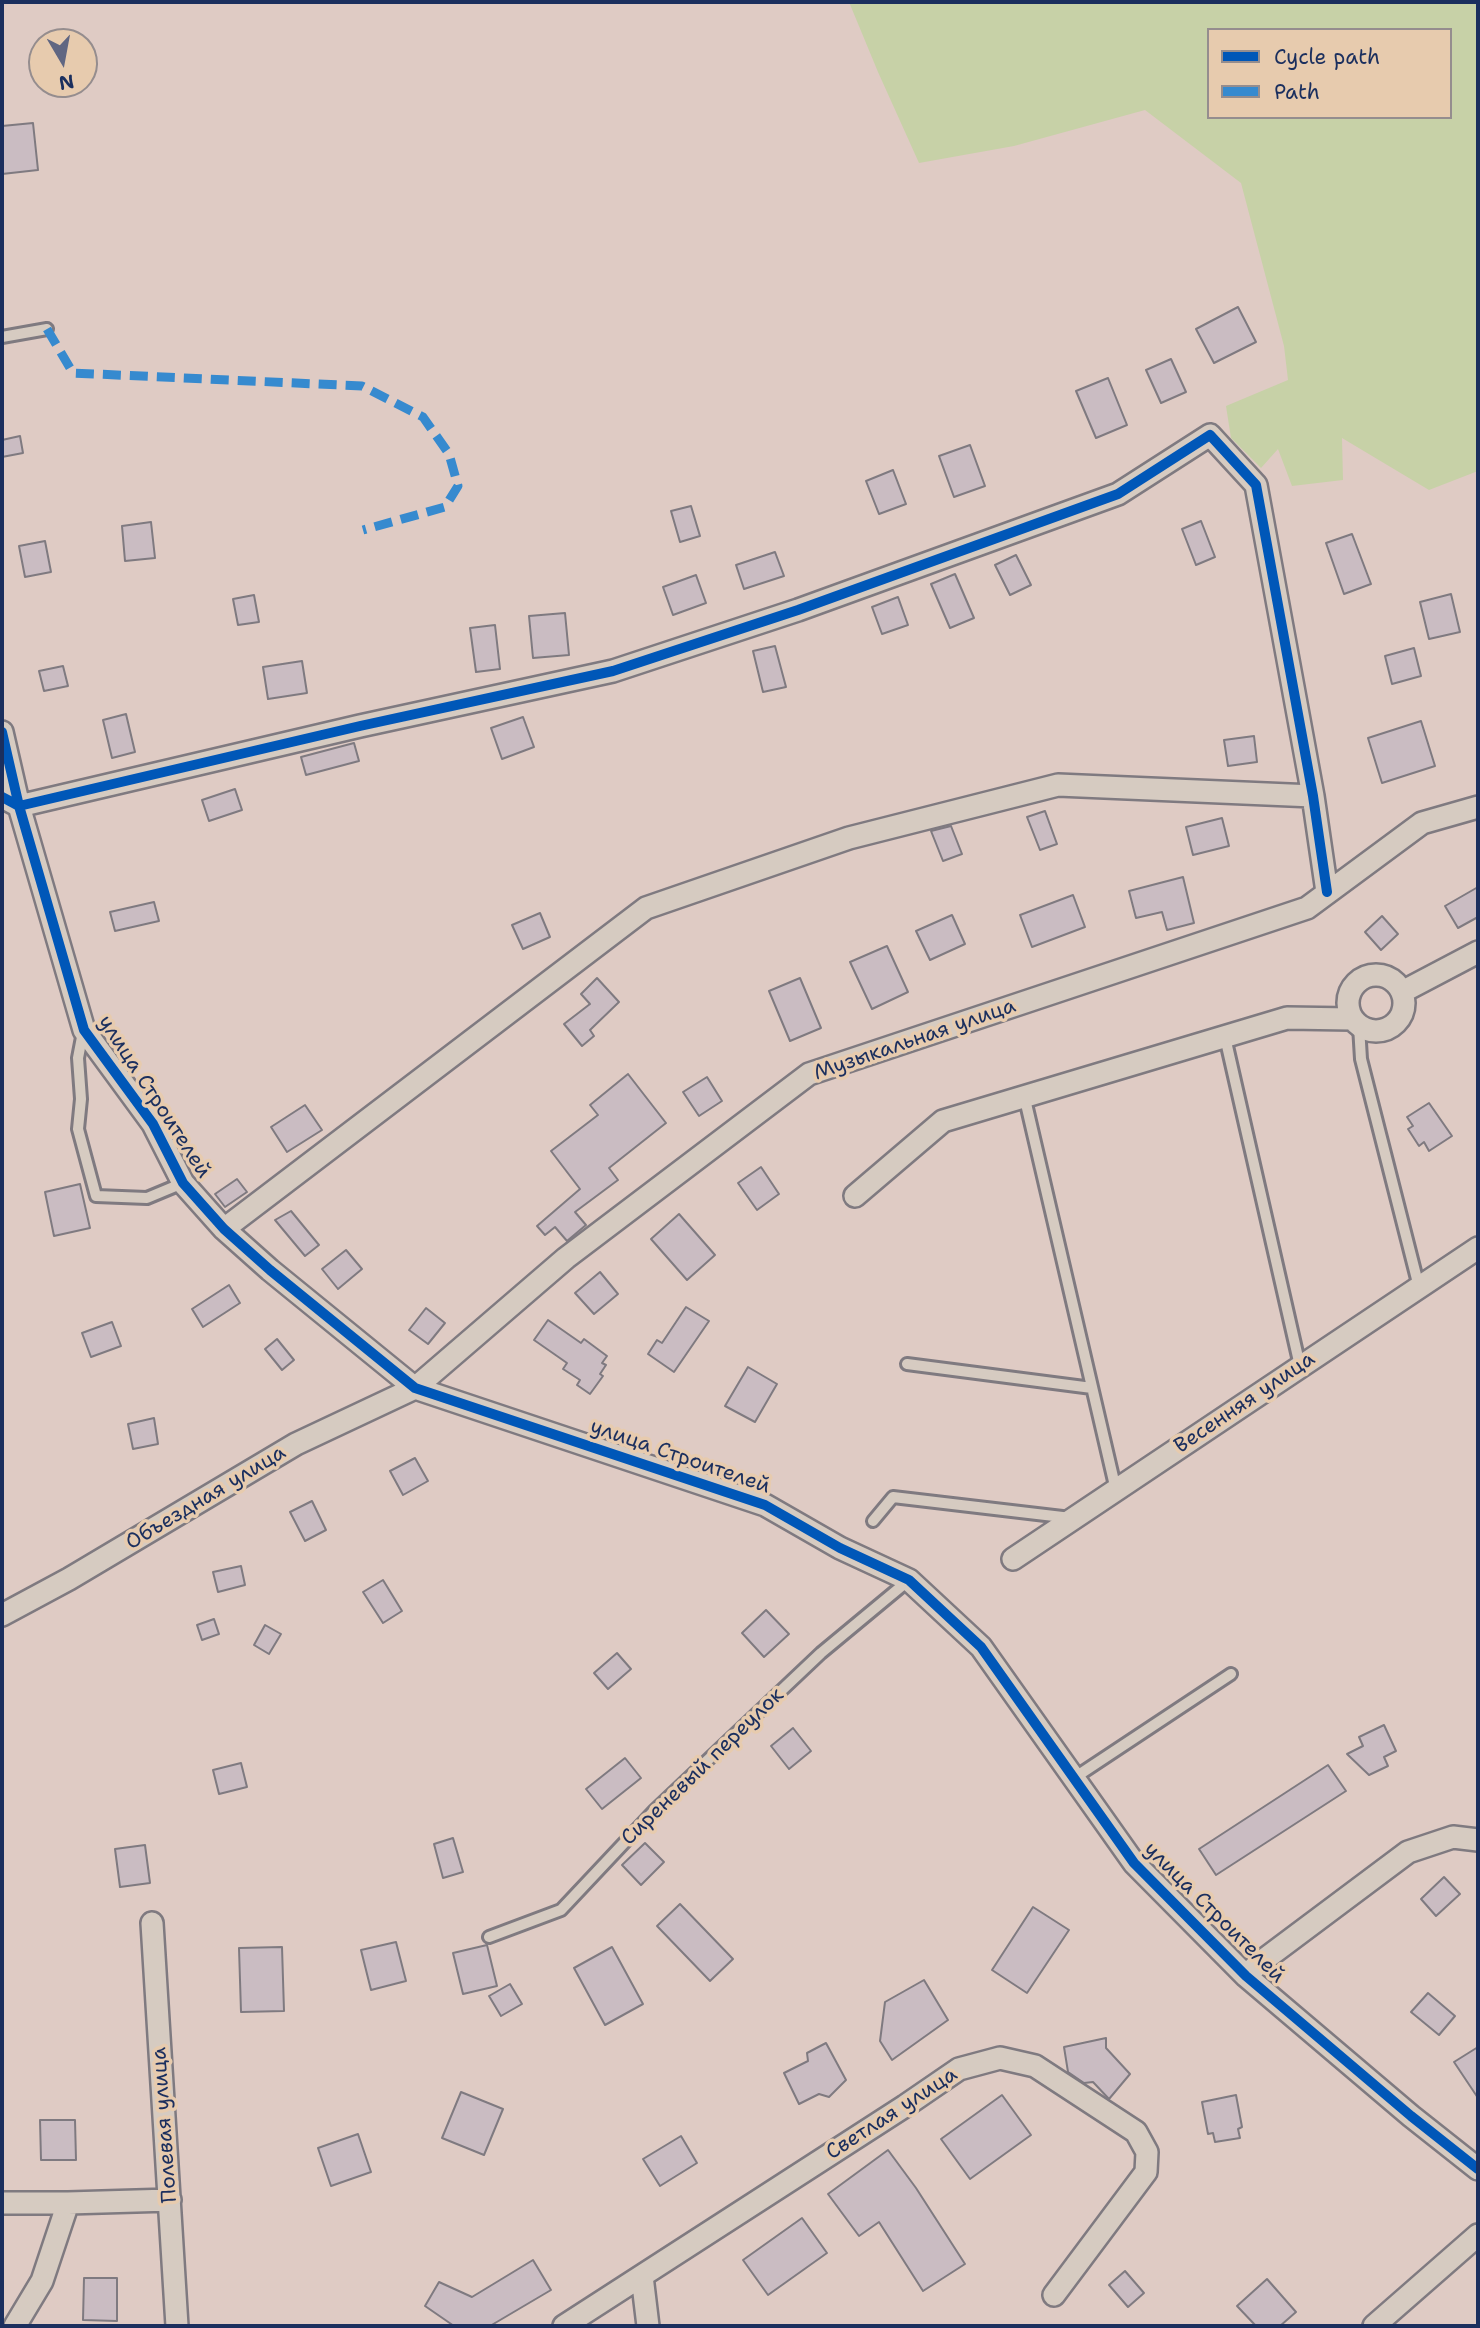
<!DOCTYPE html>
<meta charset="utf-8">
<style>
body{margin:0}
#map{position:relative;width:1480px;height:2328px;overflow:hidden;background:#dfcbc4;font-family:"Shantell Sans",sans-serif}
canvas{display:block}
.frame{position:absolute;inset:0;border:4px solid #1b2f5e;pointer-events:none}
.legend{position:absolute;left:1207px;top:28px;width:245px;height:91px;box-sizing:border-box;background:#e7cbae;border:2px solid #958d8e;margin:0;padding:9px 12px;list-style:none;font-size:21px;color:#1b2f5e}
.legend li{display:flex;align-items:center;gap:14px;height:35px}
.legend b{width:35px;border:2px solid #958d8e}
.north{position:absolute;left:28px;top:28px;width:70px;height:70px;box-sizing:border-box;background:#e7cbae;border:2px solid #958d8e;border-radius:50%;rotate:170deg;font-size:19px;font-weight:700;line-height:28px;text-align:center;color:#1b2f5e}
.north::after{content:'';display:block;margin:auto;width:24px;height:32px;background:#606682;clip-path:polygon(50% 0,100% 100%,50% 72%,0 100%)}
</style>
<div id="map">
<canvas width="1480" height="2328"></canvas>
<div class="frame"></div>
<ul class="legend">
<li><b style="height:9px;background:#0057b8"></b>Cycle path</li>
<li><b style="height:9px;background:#368acf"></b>Path</li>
</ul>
<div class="north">N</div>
</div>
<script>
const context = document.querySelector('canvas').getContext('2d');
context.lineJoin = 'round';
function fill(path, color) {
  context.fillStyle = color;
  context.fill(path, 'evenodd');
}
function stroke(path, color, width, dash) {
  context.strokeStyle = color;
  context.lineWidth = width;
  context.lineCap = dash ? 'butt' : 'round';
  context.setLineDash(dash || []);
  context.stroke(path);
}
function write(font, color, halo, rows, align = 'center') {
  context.font = font + ' "Shantell Sans",sans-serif';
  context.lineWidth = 7;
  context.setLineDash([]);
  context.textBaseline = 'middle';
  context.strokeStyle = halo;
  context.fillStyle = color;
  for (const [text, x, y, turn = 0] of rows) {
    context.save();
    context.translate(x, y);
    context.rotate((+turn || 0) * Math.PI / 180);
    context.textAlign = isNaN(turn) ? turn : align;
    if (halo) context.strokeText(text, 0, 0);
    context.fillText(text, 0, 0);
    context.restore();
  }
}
fill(new Path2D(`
 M849 2H1478V471L1429 490 1342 438 1343 480 1292 486 1278 449 1261 468 1231 438 1226 406 1288 380 1284 346 1241 183 1145 110 1014 146 919 163 878 72ZM1209 30H1450V117H1209Z`), '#c7d1a7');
const building = new Path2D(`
 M33 123 38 170 2 174V126Z
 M1238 307 1256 342 1214 363 1196 329Z
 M1171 359 1186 392 1161 403 1146 370Z
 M1108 378 1127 425 1096 438 1076 391Z
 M20 436 23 453 2 457V440Z
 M970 445 985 486 954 497 939 456Z
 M893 470 906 504 879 514 866 481Z
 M691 506 700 536 680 542 671 511Z
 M1201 521 1215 557 1196 565 1182 529Z
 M151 522 155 558 125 561 122 526Z
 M1352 534 1371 584 1344 594 1326 543Z
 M45 541 51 572 25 577 19 546Z
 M775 552 784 576 744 589 736 565Z
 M1016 555 1031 585 1010 595 995 565Z
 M955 574 974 618 950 628 931 584Z
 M696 575 706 603 673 615 663 587Z
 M1451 594 1460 632 1429 639 1420 602Z
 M254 595 259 622 238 625 233 599Z
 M898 597 908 625 882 634 872 607Z
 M565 613 569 655 533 658 529 616Z
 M495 625 500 669 476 672 470 628Z
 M775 646 786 687 763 692 753 651Z
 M1414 648 1421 676 1392 684 1385 656Z
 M302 661 307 693 268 699 263 667Z
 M63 666 68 686 44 691 39 671Z
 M126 714 135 752 112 758 103 720Z
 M523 717 534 747 502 759 491 728Z
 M1421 721 1435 766 1382 783 1368 738Z
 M1254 736 1257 762 1228 766 1224 740Z
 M354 743 359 761 306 775 301 757Z
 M235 789 242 810 209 821 202 800Z
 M1045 811 1057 844 1040 850 1027 817Z
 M1222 818 1229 846 1193 855 1186 827Z
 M951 826 962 854 943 861 931 831Z
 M1183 877 1194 923 1167 930 1162 912 1136 918 1129 891Z
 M1478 887V917L1458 928 1445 906Z
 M1073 895 1085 927 1032 947 1020 915Z
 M154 902 159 921 115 931 110 912Z
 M540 913 550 937 523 949 512 925Z
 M952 915 965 944 930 960 916 931Z
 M1382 916 1398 934 1381 950 1365 932Z
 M887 946 908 992 872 1009 850 962Z
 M597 978 619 1002 590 1030 594 1036 582 1046 564 1024 590 1004 581 994Z
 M800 978 821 1028 790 1041 769 991Z
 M628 1074 666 1123 609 1168 618 1180 575 1212 586 1225 567 1241 555 1227 545 1235 537 1226 580 1189 551 1151 598 1115 590 1105Z
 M707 1077 722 1101 699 1116 683 1092Z
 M1429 1103 1452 1136 1429 1151 1424 1142 1419 1146 1408 1129 1413 1126 1407 1117Z
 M305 1105 322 1130 287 1152 271 1127Z
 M761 1167 779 1194 757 1210 738 1183Z
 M237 1179 247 1192 225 1207 215 1194Z
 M80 1184 90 1228 54 1236 45 1192Z
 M291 1211 319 1245 305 1256 275 1220Z
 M679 1214 715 1255 687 1280 651 1239Z
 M346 1250 362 1269 338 1289 322 1269Z
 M600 1272 618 1294 594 1314 575 1293Z
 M229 1285 240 1303 203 1327 192 1309Z
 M686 1307 709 1321 674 1372 648 1354 657 1340 662 1343Z
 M426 1308 445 1323 428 1344 409 1330Z
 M548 1320 581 1343 584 1339 607 1356 602 1363 606 1365 600 1374 603 1376 590 1394 577 1385 580 1380 563 1369 567 1363 534 1340Z
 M112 1322 121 1346 91 1357 82 1333Z
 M277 1339 294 1360 282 1370 265 1349Z
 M748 1367 777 1384 755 1422 725 1406Z
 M154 1418 158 1444 133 1449 128 1424Z
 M415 1458 428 1481 403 1495 390 1471Z
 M312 1501 326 1530 305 1541 290 1512Z
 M241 1566 245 1585 218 1592 213 1572Z
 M383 1580 402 1611 383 1623 363 1592Z
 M766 1610 789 1634 764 1657 742 1633Z
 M214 1619 219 1634 202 1640 197 1625Z
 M265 1625 281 1634 269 1654 254 1645Z
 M617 1653 631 1669 608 1689 594 1673Z
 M1384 1725 1396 1751 1384 1757 1388 1766 1369 1775 1347 1754 1363 1746 1359 1737Z
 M793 1728 811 1751 789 1769 771 1746Z
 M625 1758 641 1778 602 1809 586 1789Z
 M241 1763 247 1787 219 1794 213 1770Z
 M1328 1765 1346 1791 1216 1875 1199 1849Z
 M453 1838 463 1872 443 1878 434 1844Z
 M645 1843 664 1862 641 1885 622 1865Z
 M145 1845 150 1883 120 1887 115 1849Z
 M1444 1877 1460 1894 1436 1916 1421 1899Z
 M680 1904 733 1959 710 1981 657 1926Z
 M1033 1907 1069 1930 1027 1993 992 1970Z
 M396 1942 406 1981 371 1990 361 1950Z
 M487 1945 497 1986 463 1994 453 1953Z
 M282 1947 284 2011 241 2012 239 1948Z
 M612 1947 643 2004 605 2025 574 1968Z
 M924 1980 948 2020 892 2060 880 2041 885 2002Z
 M510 1984 522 2004 501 2016 489 1996Z
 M1428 1993 1455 2016 1439 2035 1411 2012Z
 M1106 2038V2048L1130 2074 1109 2099 1093 2082 1084 2083 1068 2072 1064 2047Z
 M826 2043 846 2080 829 2097 819 2094 799 2104 784 2073 808 2061 807 2053Z
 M1478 2047V2098L1454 2062Z
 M461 2092 503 2109 484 2155 442 2138Z
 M1002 2095 1031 2135 970 2179 941 2139Z
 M1236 2095 1242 2127 1238 2129 1240 2138 1215 2142 1213 2133 1208 2134 1202 2102Z
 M40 2120H75L76 2160H41Z
 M358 2134 371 2172 331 2186 318 2148Z
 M681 2136 697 2163 660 2186 643 2159Z
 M888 2150 916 2188 965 2264 923 2291 879 2222 859 2236 828 2194Z
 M802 2218 827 2253 768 2295 743 2260Z
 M533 2260 551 2290 490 2326H454L425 2306 439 2282 472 2297Z
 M1125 2271 1144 2293 1128 2307 1109 2285Z
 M84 2278H117V2321L83 2320Z
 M1267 2279 1296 2312 1280 2326H1256L1237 2306Z`);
fill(building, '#cabcc2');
stroke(building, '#7f7a80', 2);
const service = new Path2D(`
 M2 337 47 329
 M1359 1026 1361 1059 1419 1287
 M83 1032 78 1058 81 1099 78 1129 96 1196 147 1198 183 1183
 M1225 1037 1300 1366
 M1024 1095 1116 1490
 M907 1364 1092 1388
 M873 1521 893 1497 1071 1518
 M1074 1778 1231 1674
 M489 1937 561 1910 655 1810 821 1653 909 1580`);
const minor = new Path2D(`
 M2 732 19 806 84 1030 153 1124 183 1183 224 1229 270 1270 415 1388 765 1505 840 1548 909 1580 981 1647 1134 1863 1246 1976 1411 2116 1478 2169
 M2 797 19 806 360 726 613 671 798 610 1118 494 1210 435 1256 485 1313 796 1327 892
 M1348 1003a28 28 0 1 1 56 0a28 28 0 1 1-56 0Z
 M1402 992 1478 952
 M855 1196 943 1121 1287 1018 1352 1019
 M224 1229 646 908 849 838 1058 785 1313 796
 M1013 1559 1478 1248
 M2 1615 69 1579 296 1444 415 1388 566 1258 809 1074 1307 908 1422 823 1478 807
 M152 1923 177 2326
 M1246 1976 1257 1965 1408 1852 1453 1837 1478 1840
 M2 2203H68
 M642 2276 648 2326
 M15 2326 42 2281 68 2203 170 2200
 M564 2326 905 2106 959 2069 1000 2058 1035 2066 1136 2132 1147 2152 1146 2172 1054 2295
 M1374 2326 1478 2235`);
stroke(service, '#7f7a80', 16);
stroke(minor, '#7f7a80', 26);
stroke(service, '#d6cbc1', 10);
stroke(minor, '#d6cbc1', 21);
stroke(new Path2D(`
 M47 329 73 373 362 386 423 417 449 454 458 486 445 507 363 530`), '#368acf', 9, [18, 9]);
stroke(new Path2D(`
 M2 732 19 806 84 1030 153 1124 183 1183 224 1229 270 1270 415 1388 765 1505 840 1548 909 1580 981 1647 1134 1863 1246 1976 1411 2116 1478 2169
 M2 797 19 806 360 726 613 671 798 610 1118 494 1210 435 1256 485 1313 796 1327 892`), '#0057b8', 10);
write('21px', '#1b2f5e', '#e7cbae', [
 ["Музыкальная улица",915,1040,-19],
 ["улица Строителей",154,1097,57],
 ["Весенняя улица",1245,1403,-34],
 ["улица Строителей",680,1457,19],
 ["Объездная улица",206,1498,-31],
 ["Сиреневый переулок",703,1767,-44],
 ["улица Строителей",1214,1913,45],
 ["Светлая улица",892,2114,-33],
 ["Полевая улица",165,2125,-94]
]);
</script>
